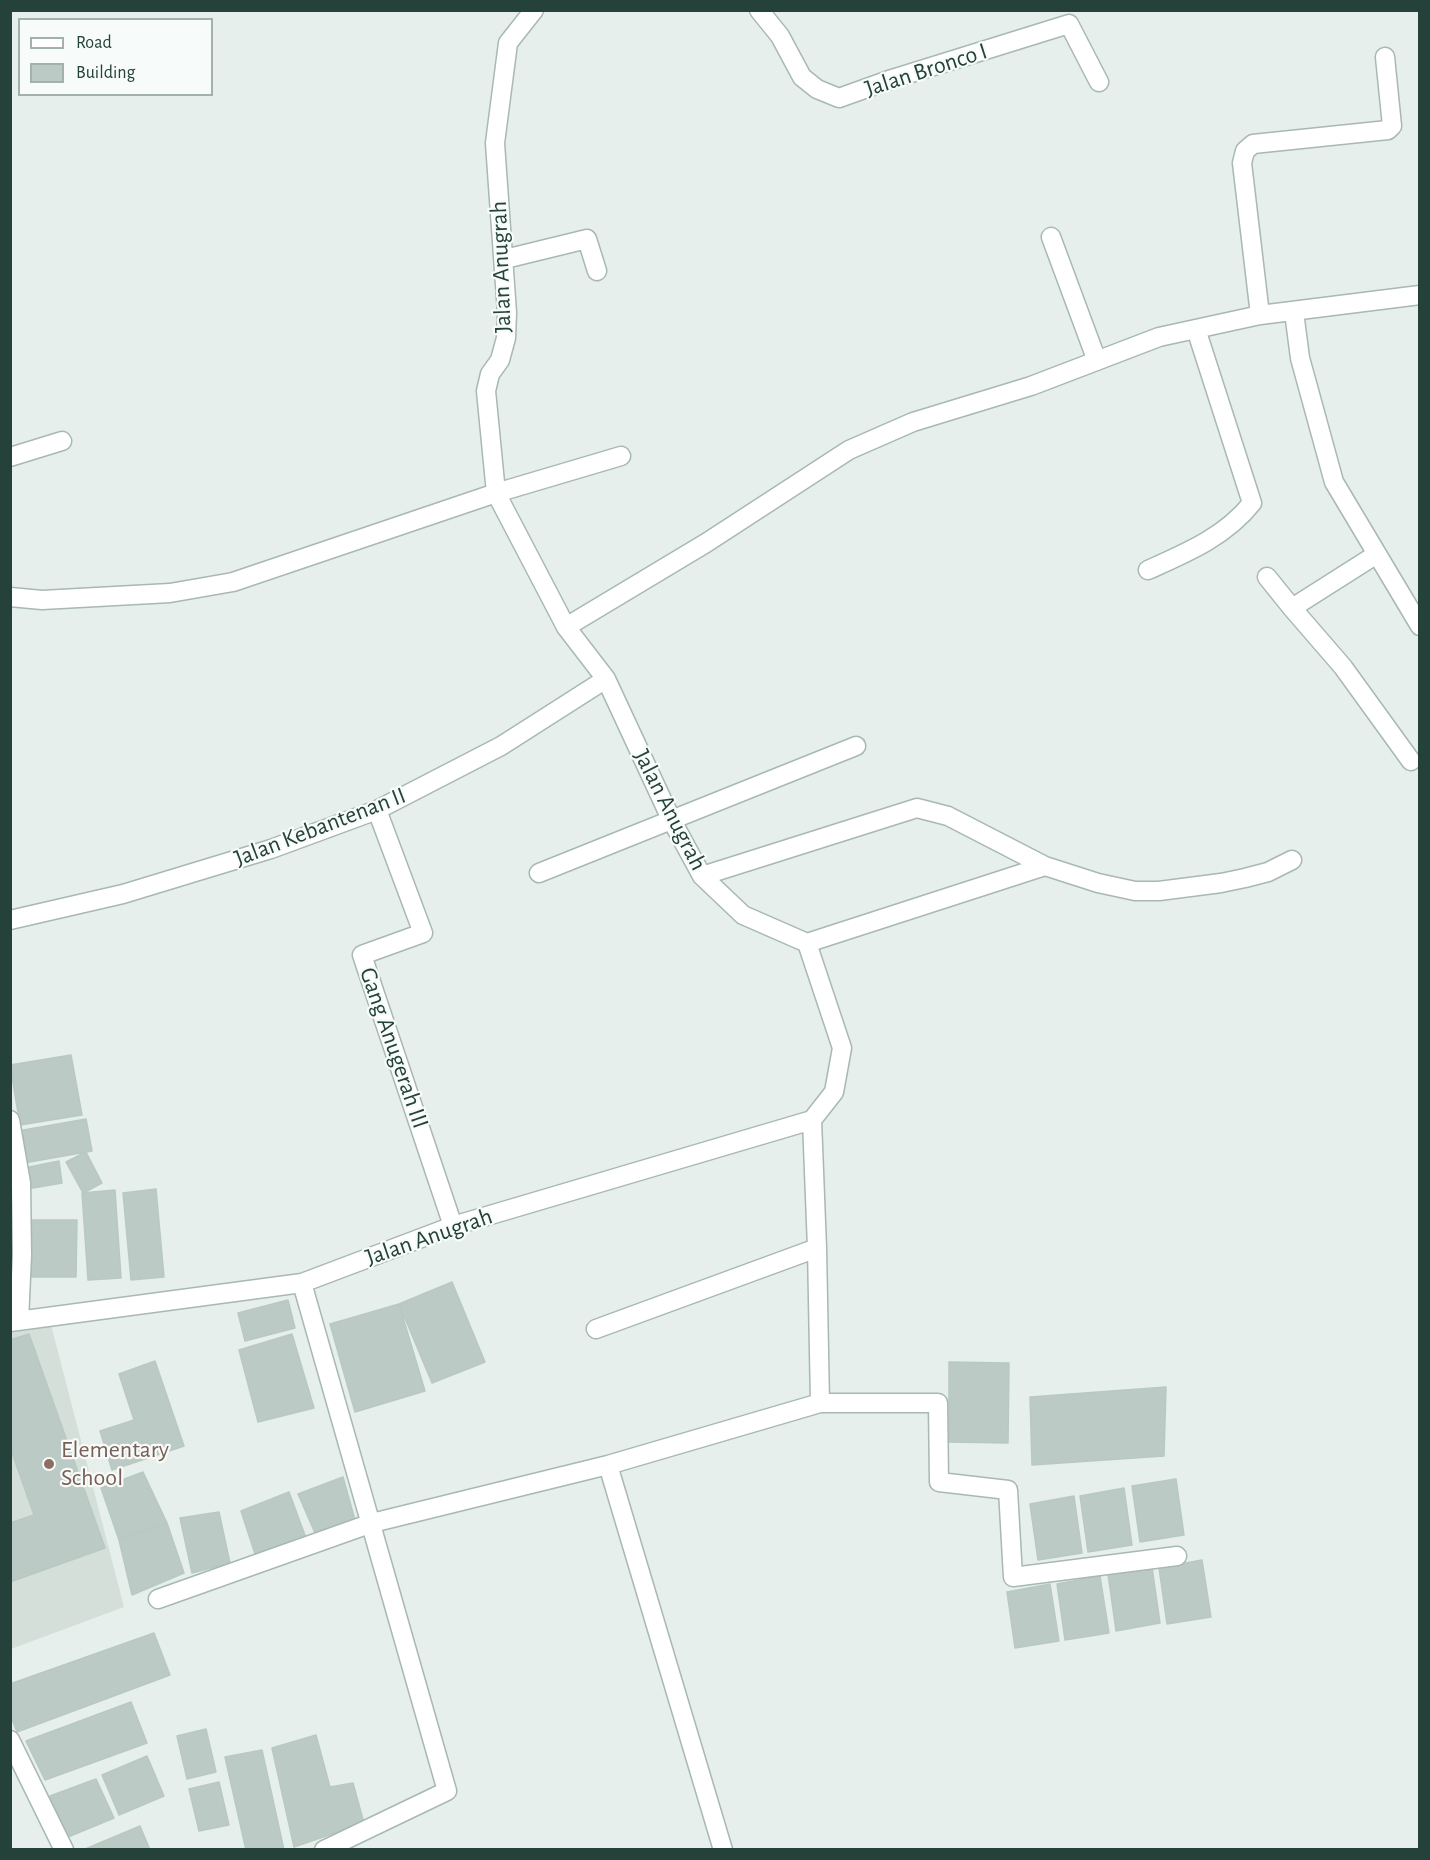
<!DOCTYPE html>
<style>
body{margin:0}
#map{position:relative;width:1430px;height:1860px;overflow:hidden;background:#e6efeb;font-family:"Alegreya Sans",sans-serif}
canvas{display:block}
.frame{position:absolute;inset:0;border:12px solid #24423a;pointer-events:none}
.legend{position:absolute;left:18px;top:18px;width:195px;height:78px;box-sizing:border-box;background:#f7fbf9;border:2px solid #a3b1ad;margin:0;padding:8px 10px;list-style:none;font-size:18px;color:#24423a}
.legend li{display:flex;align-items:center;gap:12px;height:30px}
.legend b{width:30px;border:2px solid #a3b1ad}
</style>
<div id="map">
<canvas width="1430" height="1860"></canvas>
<div class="frame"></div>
<ul class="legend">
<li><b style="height:8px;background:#fff"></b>Road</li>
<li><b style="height:16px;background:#bbcac4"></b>Building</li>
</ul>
</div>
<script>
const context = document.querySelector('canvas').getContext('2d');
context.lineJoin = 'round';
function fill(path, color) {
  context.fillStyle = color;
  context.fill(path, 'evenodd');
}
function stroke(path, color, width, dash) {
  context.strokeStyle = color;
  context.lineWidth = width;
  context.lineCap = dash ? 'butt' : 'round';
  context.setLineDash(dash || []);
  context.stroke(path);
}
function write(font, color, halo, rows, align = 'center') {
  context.font = font + ' "Alegreya Sans",sans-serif';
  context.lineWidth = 4.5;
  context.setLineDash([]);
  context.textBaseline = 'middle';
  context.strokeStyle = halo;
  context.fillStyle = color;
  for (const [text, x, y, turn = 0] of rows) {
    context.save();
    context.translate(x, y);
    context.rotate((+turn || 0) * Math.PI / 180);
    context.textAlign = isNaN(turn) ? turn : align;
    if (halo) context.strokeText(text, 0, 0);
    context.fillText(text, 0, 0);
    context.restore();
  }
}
fill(new Path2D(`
 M49 1317 124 1607 11 1649V1322Z`), '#d4dfda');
const building = new Path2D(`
 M71 1055 82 1115 20 1125 10 1065Z
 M86 1119 92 1151 24 1163 18 1131Z
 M86 1152 102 1183 83 1193 66 1162Z
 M59 1161 62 1183 27 1189 24 1168Z
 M156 1189 164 1277 131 1280 123 1193Z
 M115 1190 121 1278 88 1280 82 1193Z
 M29 1220H77L76 1277H29Z
 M452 1282 485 1362 432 1383 399 1304Z
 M288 1300 295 1328 245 1341 238 1313Z
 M399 1304 425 1391 355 1412 330 1324Z
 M29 1334 105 1548 10 1582V1523L34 1515 10 1447V1340Z
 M292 1334 314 1408 258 1422 239 1350Z
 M155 1361 184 1446 112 1470 100 1431 134 1420 119 1374Z
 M949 1362 1009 1363 1008 1443 949 1442Z
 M1166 1387 1164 1456 1032 1465 1030 1397Z
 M143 1472 167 1523 119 1540 101 1488Z
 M343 1477 355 1520 315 1533 298 1494Z
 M1176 1479 1184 1535 1140 1542 1132 1486Z
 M1124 1488 1132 1545 1088 1552 1080 1496Z
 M289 1492 306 1538 255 1554 241 1511Z
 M1074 1496 1082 1553 1038 1560 1030 1504Z
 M219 1512 230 1563 192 1573 180 1518Z
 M167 1523 184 1573 132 1595 119 1540Z
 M1202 1560 1211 1617 1167 1624 1159 1568Z
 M1152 1567 1160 1623 1116 1631 1108 1574Z
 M1100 1576 1109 1633 1065 1640 1057 1584Z
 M1050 1584 1059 1641 1015 1648 1007 1592Z
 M154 1633 170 1675 17 1732 10 1714V1684Z
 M131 1702 147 1743 45 1780 26 1741Z
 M206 1729 216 1772 187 1779 177 1736Z
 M316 1735 330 1787 353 1783 364 1823 294 1847 272 1748Z
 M262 1750 284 1850H246L225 1757Z
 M147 1756 164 1796 119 1815 102 1775Z
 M96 1779 114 1818 68 1837 50 1796Z
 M219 1782 229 1825 199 1831 189 1789Z
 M140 1826 150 1850H83Z`);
fill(building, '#bbcac4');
stroke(building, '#b8c9c2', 1.5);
const minor = new Path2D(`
 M759 10 780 36 802 77 817 89 839 98 892 79 1069 24 1099 82
 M1051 237 1097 361
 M505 259 587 239 597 271
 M1294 312 1300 358 1334 482 1377 554 1292 608 1343 667 1411 761
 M1260 315 1242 163 1245 151 1253 144 1388 130 1392 126 1385 57
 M10 457 62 441
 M1377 554 1420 626
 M1148 570C1186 553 1225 537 1252 503L1196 329
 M1267 577 1292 608
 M10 597 42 600 170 593 233 582 496 493 621 456
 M566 627 706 543 849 450 913 422 1031 386 1159 337 1260 315 1420 295
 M377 810 423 933 362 955 453 1226
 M539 873 856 746
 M702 876 917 808 948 816 1045 866
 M10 920 123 894 271 849 377 810 501 746 606 679
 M807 943 1045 866 1098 883 1135 891H1159L1221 883 1245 878 1268 872 1292 860
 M10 1120 21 1183 22 1255 19 1321
 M302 1283 447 1791 324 1850
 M10 1322 302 1283 453 1226 812 1120 834 1092 842 1048 807 943 743 915 702 876 671 819 606 679 566 627 496 493 486 391 490 374 500 360 506 338 507 313 495 143 508 43 534 10
 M596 1329 817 1248
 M820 1403H938L939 1482 1008 1490 1013 1577 1177 1556
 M158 1599 372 1523 608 1465
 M10 1740 64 1850
 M723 1850 608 1465 820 1403 817 1248 812 1120`);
stroke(minor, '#a8b8b2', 21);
stroke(minor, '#fff', 18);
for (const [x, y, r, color] of [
 [49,1464,6,"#8d6e63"]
]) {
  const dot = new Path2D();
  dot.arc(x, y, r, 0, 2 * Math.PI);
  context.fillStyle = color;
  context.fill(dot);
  stroke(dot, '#f7fbf9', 2);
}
write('24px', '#24423a', '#f7fbf9', [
 ["Jalan Bronco I",926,70,-18],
 ["Jalan Anugrah",501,267,-92],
 ["Jalan Anugrah",670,810,63],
 ["Jalan Kebantenan II",320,827,-21],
 ["Gang Anugerah III",394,1048,71],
 ["Jalan Anugrah",429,1237,-19]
]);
write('24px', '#785e54', '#f7fbf9', [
 ["Elementary",61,1450],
 ["School",61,1478]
], 'left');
</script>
